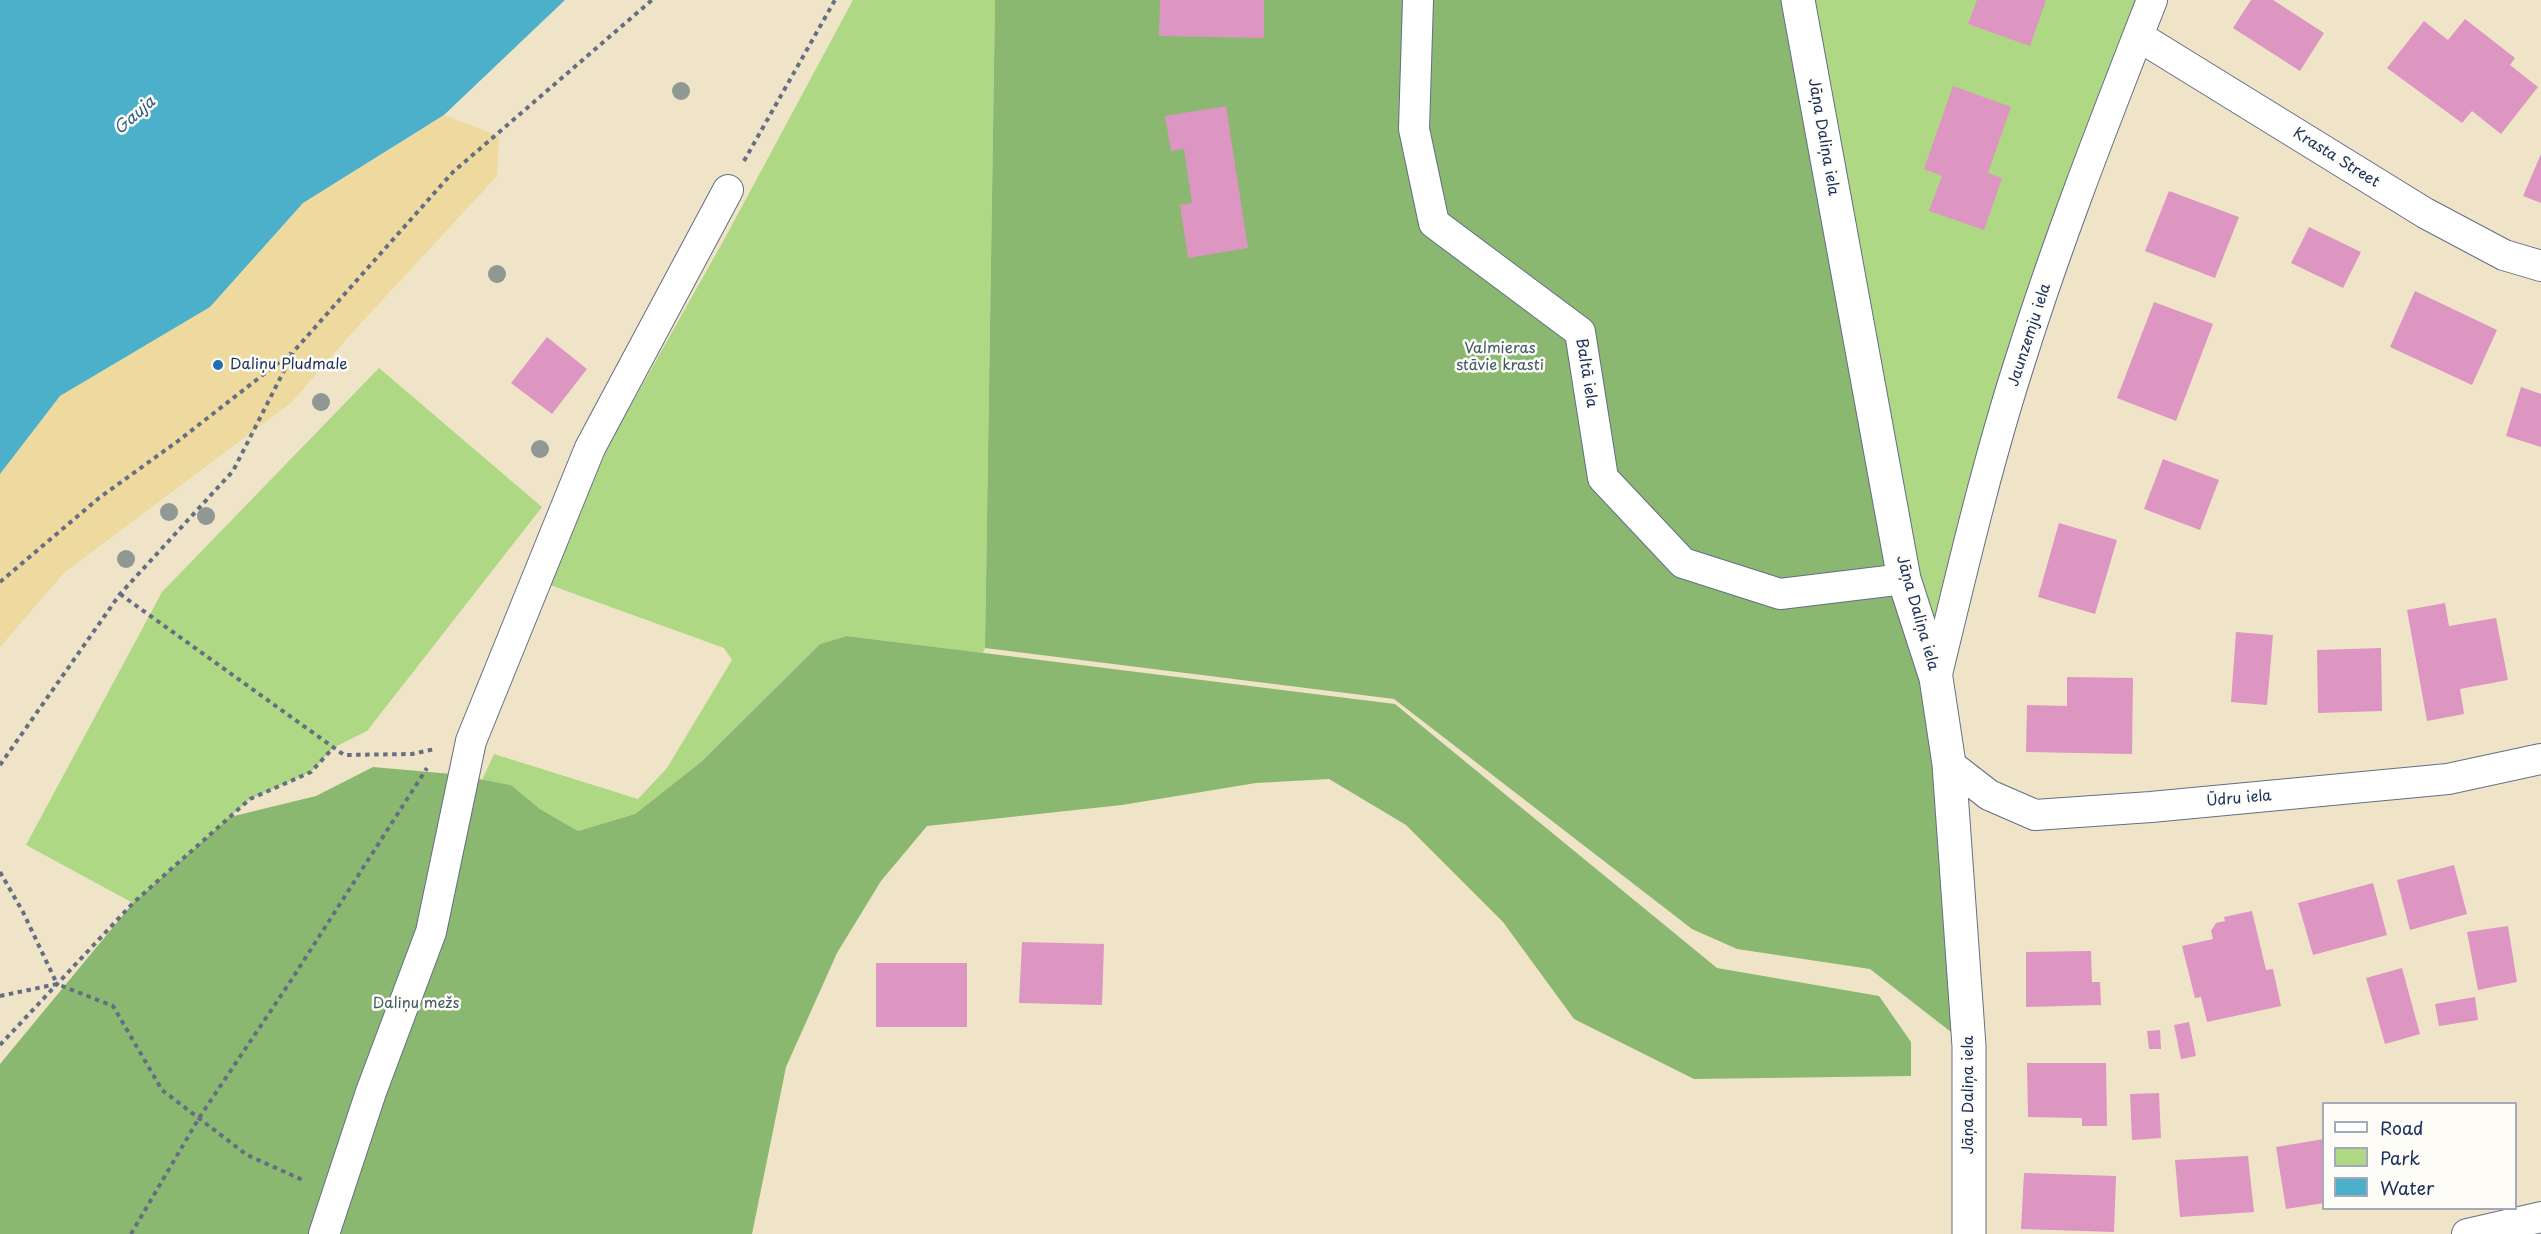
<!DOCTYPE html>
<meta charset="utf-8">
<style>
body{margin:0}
#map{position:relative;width:2541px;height:1234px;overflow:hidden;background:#efe4c8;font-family:"Playpen Sans",sans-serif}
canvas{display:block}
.legend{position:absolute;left:2322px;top:1102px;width:195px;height:108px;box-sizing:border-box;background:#fdfcf7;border:2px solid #a3aaba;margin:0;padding:8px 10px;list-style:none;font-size:18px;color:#1b2f5e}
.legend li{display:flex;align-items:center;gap:12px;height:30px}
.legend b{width:30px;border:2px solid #a3aaba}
</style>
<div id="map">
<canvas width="2541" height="1234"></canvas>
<ul class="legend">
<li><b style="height:8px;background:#fff"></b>Road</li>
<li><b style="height:16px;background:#aed883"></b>Park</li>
<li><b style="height:16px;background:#4cb0cb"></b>Water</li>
</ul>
</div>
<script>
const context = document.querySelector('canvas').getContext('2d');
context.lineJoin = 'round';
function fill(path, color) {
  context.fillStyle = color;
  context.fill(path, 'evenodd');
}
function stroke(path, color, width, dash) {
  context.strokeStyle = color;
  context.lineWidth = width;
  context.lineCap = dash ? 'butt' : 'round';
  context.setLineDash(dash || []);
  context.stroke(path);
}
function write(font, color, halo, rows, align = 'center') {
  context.font = font + ' "Playpen Sans",sans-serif';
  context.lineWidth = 5;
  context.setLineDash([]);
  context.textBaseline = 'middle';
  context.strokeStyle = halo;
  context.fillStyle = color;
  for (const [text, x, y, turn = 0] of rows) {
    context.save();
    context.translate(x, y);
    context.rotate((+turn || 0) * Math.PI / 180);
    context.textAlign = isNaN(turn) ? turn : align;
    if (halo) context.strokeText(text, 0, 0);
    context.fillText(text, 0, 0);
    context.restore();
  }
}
fill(new Path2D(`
 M853 0H995L985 648 983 653 848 636 820 644 701 762 635 814 578 831 540 809 511 785 482 780 494 754 638 799 667 768 732 660 724 648 550 585 609 444 725 238Z
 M1798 0H2152L2083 179 1936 678Z
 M379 368 542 507 367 731 333 748 311 772 250 799 133 903 26 845 162 592Z`), '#aed883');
fill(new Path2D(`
 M995 0H1798L1936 678 1969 1046 1870 969 1737 949 1692 929 1394 699 985 648Z
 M847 636 1395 704 1717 968 1879 996 1911 1042V1076L1694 1079 1574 1019 1503 922 1406 825 1329 779 1256 783 1122 805 927 826 881 881 837 953 786 1067 752 1234H0V1064L133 903 230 817 316 796 373 767 452 774 511 785 540 809 578 831 635 814 701 762 820 644Z`), '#8ab871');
fill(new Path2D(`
 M444 115 499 136 497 176 351 334 292 402 65 572 0 647V474L60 396 210 307 303 203Z`), '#eeda9e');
fill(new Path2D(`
 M0 0H565L444 115 303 203 210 307 60 396 0 474Z`), '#4cb0cb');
fill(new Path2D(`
 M1160 0H1264V38L1159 36Z
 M1977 0H2046L2030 46 1968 24Z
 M2251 0H2273L2324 33 2300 71 2233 28Z
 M2465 19 2515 58 2510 65 2538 87 2501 134 2472 111 2462 123 2387 68 2424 21 2448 40Z
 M1953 86 2011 107 1988 173 2002 178 1984 230 1929 211 1942 176 1924 169Z
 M1226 106 1248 248 1188 258 1180 205 1192 203 1184 149 1171 151 1165 116Z
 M2541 154V203L2523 196Z
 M2169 191 2239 217 2215 278 2145 251Z
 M2309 227 2361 252 2343 288 2291 263Z
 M2415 291 2497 330 2472 385 2390 347Z
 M2154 302 2213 324 2176 421 2117 398Z
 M547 337 587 369 552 414 511 383Z
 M2521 387 2541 394V447L2506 436Z
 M2163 459 2219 480 2200 530 2144 509Z
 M2059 523 2117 540 2095 614 2038 597Z
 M2445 603 2449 626 2496 618 2508 680 2460 689 2464 714 2427 721 2407 610Z
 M2236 632 2273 635 2267 705 2231 702Z
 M2381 648 2382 711 2318 713 2317 650Z
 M2067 677 2133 678 2132 754 2026 752 2027 705 2067 706Z
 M2454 865 2467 914 2410 930 2397 880Z
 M2373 883 2387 935 2313 955 2298 903Z
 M2252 911 2266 970 2273 969 2281 1006 2207 1022 2201 997 2195 998 2182 946 2213 939 2211 931 2216 923 2225 921 2224 917Z
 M2508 926 2517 982 2478 990 2467 932Z
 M1022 942 1104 944 1102 1005 1019 1003Z
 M2091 951 2092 982H2100L2101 1005 2026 1007V952Z
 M876 963H967V1027H876Z
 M2402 968 2420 1034 2385 1044 2366 978Z
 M2475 997 2478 1020 2439 1026 2435 1004Z
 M2189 1022 2196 1056 2181 1059 2174 1025Z
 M2160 1030 2161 1049H2149L2147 1031Z
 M2027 1063H2106L2107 1126H2082V1118L2028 1117Z
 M2159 1093 2161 1138 2132 1140 2130 1094Z
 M2324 1139V1203L2286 1209 2276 1147Z
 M2248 1156 2254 1212 2180 1217 2175 1160Z
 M2024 1173 2116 1176 2114 1232 2021 1229Z`), '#dd95c2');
const minor = new Path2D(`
 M1418 0 1414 129 1434 223 1580 332 1603 478 1683 563 1780 594 1904 579
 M2138 36 2425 213 2504 255 2541 266
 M1936 678C1962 571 1987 463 2021 358 2059 237 2106 118 2152 0
 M1949 764 1989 795 2035 815 2151 807 2448 779 2541 759
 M324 1234 371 1092 431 932 471 741 590 448 728 190
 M2467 1234 2541 1217`);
const tertiary = new Path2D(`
 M1798 0 1904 579 1936 678 1949 764 1969 1046V1234`);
stroke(minor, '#656e83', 32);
stroke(tertiary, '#656e83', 35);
stroke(new Path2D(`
 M744 161 835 0
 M0 582 99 498 178 441 291 353
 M120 594 344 755 412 754 435 749
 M0 765 120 594 233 471 294 351 453 172 652 0
 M0 872 23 912 57 984
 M0 996 57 984 113 1006 162 1090 247 1155 305 1181
 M0 1045 133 903 250 799 311 772 333 748
 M131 1234 199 1118 290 982 427 768`), '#656e83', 4, [4.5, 4.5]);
stroke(minor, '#fff', 30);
stroke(tertiary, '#fff', 33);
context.fillStyle = '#8f9893';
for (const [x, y] of [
 [681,91],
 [497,274],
 [321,402],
 [540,449],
 [169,512],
 [206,516],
 [126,559]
]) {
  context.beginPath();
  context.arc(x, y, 9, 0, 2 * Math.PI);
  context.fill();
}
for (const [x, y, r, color] of [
 [218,365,6,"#1f6fb2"]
]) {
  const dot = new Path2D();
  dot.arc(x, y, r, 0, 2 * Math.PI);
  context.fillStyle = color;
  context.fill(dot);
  stroke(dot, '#fdfcf7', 2);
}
write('15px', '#1b2f5e', '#fdfcf7', [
 ["Jāņa Daliņa iela",1823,137,80],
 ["Krasta Street",2336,158,32],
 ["Jaunzemju iela",2030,335,-72],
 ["Baltā iela",1586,373,81],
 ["Jāņa Daliņa iela",1917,613,74],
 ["Ūdru iela",2239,799,-5],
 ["Jāņa Daliņa iela",1969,1095,-90]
]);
write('15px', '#405967', '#fdfcf7', [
 ["Valmieras",1500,349],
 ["stāvie krasti",1500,366],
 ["Daliņu mežs",416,1004]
]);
write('15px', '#1b2f5e', '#fdfcf7', [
 ["Daliņu Pludmale",230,365]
], 'left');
write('italic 16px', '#2c5c84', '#fdfcf7', [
 ["Gauja",135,116,-41]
]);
</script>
